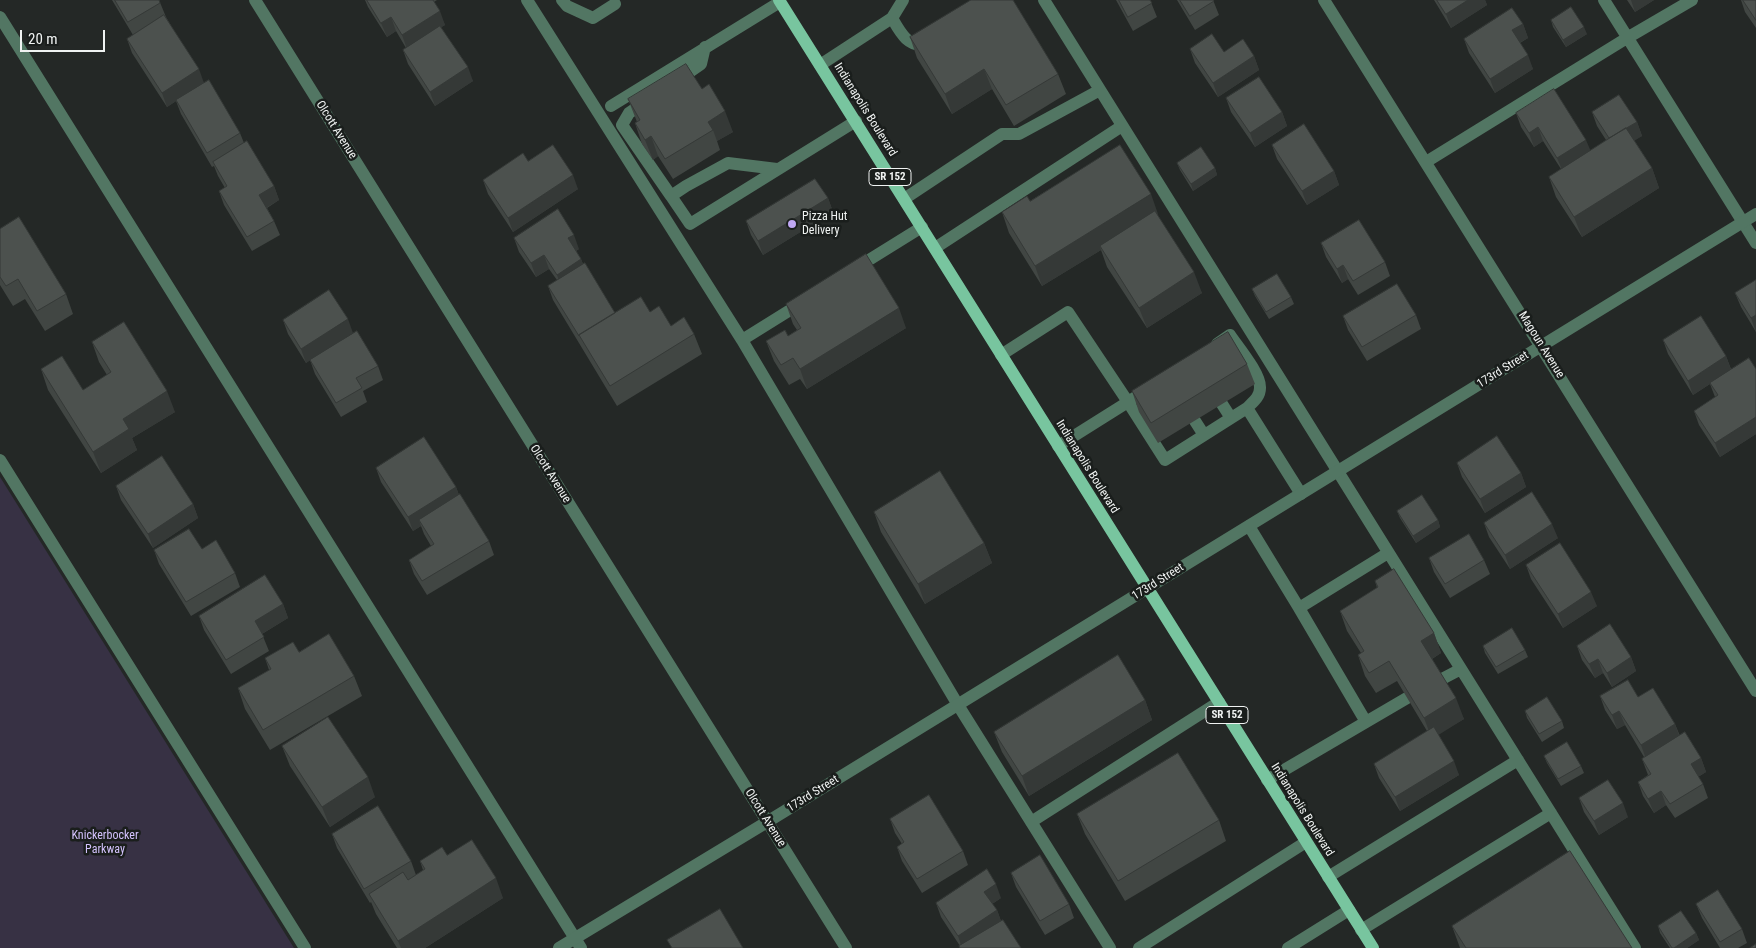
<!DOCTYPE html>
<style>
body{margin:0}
#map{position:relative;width:1756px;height:948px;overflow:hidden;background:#242826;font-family:"Roboto Condensed",sans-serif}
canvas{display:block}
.scale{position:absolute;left:20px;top:30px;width:85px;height:22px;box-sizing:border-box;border:2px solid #f0f3f2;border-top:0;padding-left:6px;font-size:15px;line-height:18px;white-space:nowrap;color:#f0f3f2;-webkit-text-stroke:4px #1a1e1c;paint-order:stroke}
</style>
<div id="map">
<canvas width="1756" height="948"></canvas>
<div class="scale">20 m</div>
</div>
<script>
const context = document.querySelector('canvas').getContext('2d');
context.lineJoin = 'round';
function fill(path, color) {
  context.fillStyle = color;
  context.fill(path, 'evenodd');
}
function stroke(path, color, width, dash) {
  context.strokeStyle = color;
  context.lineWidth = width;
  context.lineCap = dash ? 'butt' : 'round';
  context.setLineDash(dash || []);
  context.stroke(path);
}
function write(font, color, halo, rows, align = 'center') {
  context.font = font + ' "Roboto Condensed",sans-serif';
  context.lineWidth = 5;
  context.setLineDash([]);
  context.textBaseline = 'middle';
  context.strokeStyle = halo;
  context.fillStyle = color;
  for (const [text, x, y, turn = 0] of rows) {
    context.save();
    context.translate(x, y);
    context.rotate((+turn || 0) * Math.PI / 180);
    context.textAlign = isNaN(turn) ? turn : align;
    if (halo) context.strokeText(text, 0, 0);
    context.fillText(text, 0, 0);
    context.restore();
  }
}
fill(new Path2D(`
 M0 477 294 948H0Z`), '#373144');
stroke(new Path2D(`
 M527 0 742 340 958 705 1110 948
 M562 0 567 6 593 18 615 4
 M1044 0 1635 948
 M1604 0 1756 243
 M0 17 581 948
 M892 18C900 32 908 48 926 44
 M820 65 892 18 903 0
 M678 80 701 64 705 47
 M645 102 629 113 622 125 671 196 686 186 728 163 777 169
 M611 106 780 2
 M1426 162 1627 38 1692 0
 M671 196 690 224 856 121
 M904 199 1002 134H1019L1100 90
 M935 248 1122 126
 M856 268 922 227
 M742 340 803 302
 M1217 344 1230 335C1238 347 1261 374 1260 388 1260 397 1253 402 1247 408
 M1001 355 1068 312 1128 402 1148 389
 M1222 404 1231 418
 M1195 421 1204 435
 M1058 446 1128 402 1165 460 1247 408 1301 494
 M1249 526 1299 608 1388 553
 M1440 680 1461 669
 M1366 722 1407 698
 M1267 780 1366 722 1299 608
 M1031 822 1219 702
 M1328 877 1518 760
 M1361 930 1551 813
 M1139 948 1306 842
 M1288 948 1349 910`), '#527663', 12);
stroke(new Path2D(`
 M255 0 846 948
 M1324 0 1756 691
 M0 460 305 948`), '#527663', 12);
stroke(new Path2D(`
 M559 948 767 822 1756 214`), '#527663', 12);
stroke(new Path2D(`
 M779 0 1373 948`), '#78c59f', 12);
fill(new Path2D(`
 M112 0H159L166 17 204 83 240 133 244 143 274 186 279 200 267 208 274 221 280 235 252 251 224 205 219 191 225 188 218 176 214 166 212 167 181 114 176 101 167 107 132 53 127 39 133 35Z
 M365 0H437L434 2 445 25 441 27 473 81 435 106 408 64 403 50 406 48 396 31 387 37 368 7Z
 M1116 0H1150L1157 17 1133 31Z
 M1177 0H1213L1219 15 1195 30Z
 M1434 0H1485L1487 5 1451 28Z
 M1627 0H1654L1635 12Z
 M1741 0H1756V28L1745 12Z
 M1551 20 1587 34 1566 47 1553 27Z
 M1523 24 1528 38 1520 43 1533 69 1495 93 1469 53 1464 39Z
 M910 37 1058 74 1066 94 1014 126 992 89 952 114 917 58Z
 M1190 49 1254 56 1259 70 1218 97 1195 63Z
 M702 89 733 132 717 141 720 150 673 179 658 156 653 160 642 144 635 123 637 122 628 99Z
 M1226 98 1282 112 1287 126 1255 147 1231 112Z
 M1592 112 1637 122 1642 136 1634 140 1652 168 1659 188 1582 237 1556 197 1549 177 1561 169 1543 141 1534 147 1521 127 1516 113 1590 151 1606 140 1597 126Z
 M1272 145 1334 171 1339 185 1307 205 1277 159Z
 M528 161 578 189 513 232 488 194 483 180Z
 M1177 163 1215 168 1217 175 1193 191 1180 170Z
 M828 198 833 212 763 255 751 235 746 221Z
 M1030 201 1158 214 1157 215 1202 293 1147 328 1107 267 1101 250 1042 286 1009 233 1002 212Z
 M0 229 66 294 73 314 45 331 25 299 13 306 0 285Z
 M514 238 579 249 576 251 581 259 583 264 615 313 650 312 671 326 694 334 702 354 617 406 553 300 548 286 557 280 549 269 536 277 519 252Z
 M1321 243 1385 262 1390 276 1358 295 1348 279 1342 283 1326 257Z
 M1756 280V332L1741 307 1735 293Z
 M1252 289 1291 297 1294 304 1269 319 1255 296Z
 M786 304 906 328 807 389 800 379 789 385 774 361 766 341 788 336 797 330 793 324Z
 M1416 315 1421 329 1367 361 1348 330 1343 316Z
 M283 320 353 333 341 341 378 366 383 380 363 391 367 402 341 417 315 374 310 360 306 363 288 334Z
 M1663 340 1726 356 1731 369H1756V434L1720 457 1699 425 1694 411 1715 397 1710 384 1693 395 1668 354Z
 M92 342 175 412 132 438 137 450 101 473 48 390 41 369 83 390 107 375 99 362Z
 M1247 364 1255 384 1158 443 1139 412 1132 391Z
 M1457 463 1521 473 1526 487 1485 513 1462 477Z
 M376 468 456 487 459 495 489 541 494 555 427 595 414 574 409 560 431 546 424 534 421 526 413 531 381 482Z
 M116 486 193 504 198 518 153 548 121 500Z
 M1397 511 1438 520 1440 527 1416 543 1400 518Z
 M874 512 984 543 992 563 925 604 881 532Z
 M1484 523 1558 538 1510 569 1489 537Z
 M154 550 235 573 240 587 191 616 159 564Z
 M1429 558 1484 560 1490 574 1450 598 1434 572Z
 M1526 565 1597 606 1563 628 1531 579Z
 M1375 581 1434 633 1441 653 1432 659 1464 719 1438 734 1459 775 1400 811 1379 778 1374 764 1427 731 1397 681 1376 693 1365 676 1358 655 1361 653 1347 631 1340 611 1377 588Z
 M283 604 288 618 262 634 269 651 231 674 204 630 199 616Z
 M1483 646 1525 650 1528 657 1498 674 1485 653Z
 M1577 646 1631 657 1636 671 1612 687 1603 673 1595 678 1582 660Z
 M299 652 354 676 362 696 270 750 245 709 238 688 269 670 265 658Z
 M1600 696 1638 697 1675 724 1680 736 1701 758 1706 772 1698 777 1703 784 1708 798 1675 818 1666 805 1654 813 1643 796 1638 782 1648 775 1642 759 1644 757 1625 725 1617 729 1605 710Z
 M1145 700 1152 720 1029 796 1002 752 994 732Z
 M1525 711 1562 721 1564 728 1542 742 1527 718Z
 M282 746 375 797 330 827 290 766Z
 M1544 756 1581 766 1584 773 1561 786 1547 763Z
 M1579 798 1628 817 1599 835 1584 812Z
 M1077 814 1219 820 1226 841 1125 901 1085 834Z
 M890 819 963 851 968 865 922 893 902 861 897 847 902 844 895 833Z
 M332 834 411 861 416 875 423 870 420 861 447 855 503 898 425 948H397L376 914 371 902 370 903 337 848Z
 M1011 873 1069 904 1074 918 1045 935 1016 887Z
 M1001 898 992 904 997 910 1001 921 960 946 941 917 936 903Z
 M1696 904 1742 929 1747 943 1738 948H1720L1702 918Z
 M1452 926 1632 948H1460Z
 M1658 926 1696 933 1699 940 1687 948H1670L1660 933Z`), '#414643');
fill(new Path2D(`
 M1468 0H1485L1487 5 1451 28 1446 14Z
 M1631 0H1654L1635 12Z
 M440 11 445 25 407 49 402 35Z
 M391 17 396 31 387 37 381 23Z
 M1523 24 1528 38 1517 44 1512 30Z
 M1584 27 1587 34 1566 47 1563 40Z
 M1528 55 1533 69 1495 93 1490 79Z
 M1254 56 1259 70 1218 97 1213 83Z
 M468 67 473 81 435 106 430 92Z
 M199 69 204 83 167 107 162 93Z
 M984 69 992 89 952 114 945 94Z
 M725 111 733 132 717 141 713 130 708 122Z
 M1282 112 1287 126 1255 147 1250 133Z
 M1637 122 1642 136 1615 153 1610 139Z
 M1538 127 1543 141 1534 147 1529 133Z
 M651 136 658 156 653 160 645 140Z
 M1586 140 1592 154 1563 172 1557 158Z
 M1215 168 1217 175 1193 191 1191 184Z
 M1652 168 1659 188 1582 237 1574 217Z
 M1334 171 1339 185 1307 205 1302 191Z
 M573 175 578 189 513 232 508 218Z
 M274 186 279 200 264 209 259 195Z
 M1151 194 1158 214 1102 249 1100 246 1101 250 1042 286 1035 266Z
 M828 198 833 212 763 255 758 241Z
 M574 235 579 249 573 252 568 238Z
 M544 255 549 269 536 277 531 263Z
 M581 259 586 273 562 289 557 275Z
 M1343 265 1348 279 1342 283 1337 269Z
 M1194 272 1202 293 1147 328 1139 308Z
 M899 308 906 328 807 389 800 369Z
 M1756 315V332L1751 318Z
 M348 319 353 333 306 363 301 349Z
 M1726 356 1731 370 1693 395 1688 381Z
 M167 391 175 412 132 438 137 450 101 473 93 452 123 419Z
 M1756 417V434L1720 457 1715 443Z
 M1521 473 1526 487 1485 513 1480 499Z
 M456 487 461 501 419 520 421 526 413 531 408 517Z
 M193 504 198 518 153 548 148 534Z
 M1438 520 1440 527 1416 543 1413 536Z
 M1552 524 1558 538 1510 569 1505 555Z
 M984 543 992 563 925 604 918 584Z
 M1591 592 1597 606 1563 628 1558 614Z
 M283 604 288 618 260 635 255 621Z
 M1434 633 1441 653 1428 661 1421 641Z
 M1631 657 1636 671 1612 687 1607 673Z
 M1598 659 1603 673 1595 678 1589 664Z
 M1456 698 1464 719 1432 739 1424 718Z
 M1145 700 1152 720 1029 796 1022 776Z
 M1619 711 1625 725 1617 729 1612 715Z
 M1675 724 1680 738 1646 759 1641 745Z
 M1701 758 1706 772 1696 778 1691 764Z
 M1454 761 1459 775 1400 811 1395 797Z
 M368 777 375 797 330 827 322 807Z
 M1661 791 1666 805 1654 813 1648 799Z
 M1623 803 1628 817 1599 835 1594 821Z
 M496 878 503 898 425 948H401L398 941Z
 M996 884 1001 898 989 906 984 892Z
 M997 910 1002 924 962 948 958 936Z
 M1696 933 1699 940 1687 948H1674Z`), '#353937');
const building = new Path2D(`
 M115 0H159L160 3 128 22Z
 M367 0H433L440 11 402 35 391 17 381 23Z
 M971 0H1013L1058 74 1006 105 984 69 945 94 910 37Z
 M1119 0H1150L1152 3 1128 17Z
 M1180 0H1213L1214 1 1190 16Z
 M1437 0H1468L1446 14Z
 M1743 0H1756V20Z
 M1571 7 1584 27 1563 40 1551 20Z
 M1512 8 1523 24 1512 30 1528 55 1490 79 1464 39Z
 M164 15 199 69 162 93 127 39Z
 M440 26 468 67 430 92 403 50Z
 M1212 34 1224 52 1243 39 1254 56 1213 83 1190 49Z
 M686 64 702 89 709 84 725 111 708 122 713 130 665 159 651 136 645 140 635 123 640 120 628 99Z
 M1259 77 1282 112 1250 133 1226 98Z
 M209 80 240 133 207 153 176 100Z
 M1554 89 1586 140 1557 158 1538 127 1529 133 1516 113Z
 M1619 95 1637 122 1609 138 1592 112Z
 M1304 124 1334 171 1302 191 1272 145Z
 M1626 128 1652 168 1574 217 1549 177Z
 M247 141 274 186 259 195 274 221 247 237 219 191 227 186 213 162Z
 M553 145 573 175 508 218 483 180 523 153 528 161Z
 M1120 145 1151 194 1035 266 1002 212 1027 196 1030 201Z
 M1201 147 1215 168 1191 184 1177 163Z
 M815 179 828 198 758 241 746 221Z
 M558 209 574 235 568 238 581 259 557 275 544 255 531 263 514 238Z
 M1155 211 1194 272 1139 308 1100 246Z
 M19 217 66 294 37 311 18 279 6 286 0 277V229Z
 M1359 220 1385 262 1353 281 1343 265 1337 269 1321 243Z
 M866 254 899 308 800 369 793 358 781 365 766 341 785 330 788 336 801 328 786 304Z
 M585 263 615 313 579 335V336L548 286Z
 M1277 274 1291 297 1266 312 1252 289Z
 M1756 280V315L1751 318 1735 293Z
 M1397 284 1416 315 1362 347 1343 316Z
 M329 290 348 319 301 349 283 320Z
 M641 297 650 312 659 306 671 326 684 317 694 334 610 386 579 335Z
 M1701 316 1726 356 1688 381 1663 340Z
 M124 322 167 391 123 419 129 429 93 452 41 369 62 356 83 390 111 372 92 342Z
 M357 331 378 366 356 378 362 388 336 403 310 360Z
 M1228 332 1247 364 1151 423 1132 391Z
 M1749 358 1756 369V417L1715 443 1694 411 1718 395 1710 383Z
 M1497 436 1521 473 1480 499 1457 463Z
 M424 437 456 487 408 517 376 468Z
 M162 456 193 504 148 534 116 486Z
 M940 471 984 543 918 584 874 512Z
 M1532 492 1552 524 1505 555 1484 523Z
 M460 494 489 541 422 581 409 560 434 544 419 520Z
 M1422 495 1438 520 1413 536 1397 511Z
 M189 529 202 549 216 540 235 573 186 602 154 550Z
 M1469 534 1484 560 1445 584 1429 558Z
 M1560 543 1591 592 1558 614 1526 565Z
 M1394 569 1434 633 1421 641 1456 698 1424 718 1389 661 1369 673 1358 655 1364 651 1340 611 1378 587 1375 581Z
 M265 575 283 604 255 621 264 637 226 660 199 616Z
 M1610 624 1631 657 1607 673 1598 659 1589 664 1577 646Z
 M1512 628 1525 650 1496 667 1483 646Z
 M329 634 354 676 263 730 238 688 271 669 265 658 293 642 299 652Z
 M1118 655 1145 700 1022 776 994 732Z
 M1628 680 1638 697 1653 688 1675 724 1641 745 1619 711 1612 715 1600 696Z
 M1547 697 1562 721 1539 734 1525 711Z
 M328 717 368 777 322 807 282 746Z
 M1434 727 1454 761 1395 797 1374 764Z
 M1685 732 1701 758 1691 764 1703 784 1670 804 1661 791 1648 799 1638 782 1651 774 1642 759Z
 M1567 742 1581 766 1558 779 1544 756Z
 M1178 753 1219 820 1118 881 1077 814Z
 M1608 780 1623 803 1594 821 1579 798Z
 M929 795 963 851 917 879 897 847 904 842 890 819Z
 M378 806 411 861 364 889 332 834Z
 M472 840 496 878 398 941 369 894 403 872 408 880 425 869 420 861 442 847 447 855Z
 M1570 851 1632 948H1466L1452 926Z
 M1040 855 1069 904 1040 921 1011 873Z
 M987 869 996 884 984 892 997 910 958 936 936 903Z
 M1718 890 1742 929 1720 942 1696 904Z
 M720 909 743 948H672L667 940Z
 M1681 911 1696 933 1674 948H1672L1658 926Z
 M1003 920 1021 948H960L959 946Z
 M1756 944V948H1750Z`);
fill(building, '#4c514e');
stroke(building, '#353937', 1);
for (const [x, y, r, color] of [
 [792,224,5,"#c0a8f4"]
]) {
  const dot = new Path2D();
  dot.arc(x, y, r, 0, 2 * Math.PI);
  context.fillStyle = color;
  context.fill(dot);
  stroke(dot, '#1a1e1c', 2);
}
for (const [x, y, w] of [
 [890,177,42],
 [1227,715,42]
]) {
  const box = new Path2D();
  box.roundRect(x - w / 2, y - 8.5, w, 17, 4);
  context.fillStyle = '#1a1e1c';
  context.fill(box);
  stroke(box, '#f0f3f2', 1);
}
write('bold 11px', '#f0f3f2', null, [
 ["SR 152",890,177],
 ["SR 152",1227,715]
]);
write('12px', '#f0f3f2', '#1a1e1c', [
 ["Indianapolis Boulevard",865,110,58],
 ["Olcott Avenue",336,130,58],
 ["Magoun Avenue",1541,345,58],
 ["173rd Street",1503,370,-32],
 ["Indianapolis Boulevard",1087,467,58],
 ["Olcott Avenue",550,474,58],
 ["173rd Street",1158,582,-32],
 ["173rd Street",813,794,-32],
 ["Indianapolis Boulevard",1302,810,58],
 ["Olcott Avenue",765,818,58]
]);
write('12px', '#f0f3f2', '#1a1e1c', [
 ["Pizza Hut",802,217],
 ["Delivery",802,231]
], 'left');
write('12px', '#d3c2fc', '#1a1e1c', [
 ["Knickerbocker",105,836],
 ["Parkway",105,850]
]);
</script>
